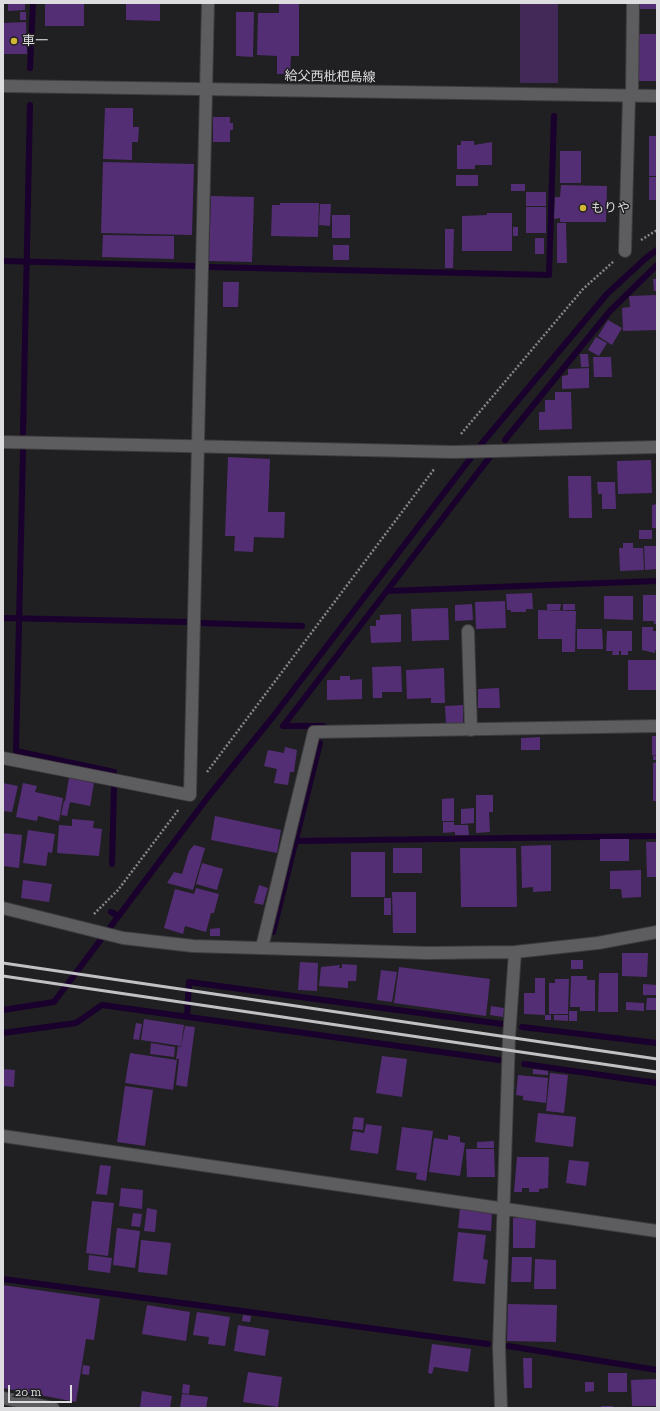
<!DOCTYPE html>
<meta charset="utf-8">
<style>
body{margin:0}
#map{position:relative;width:660px;height:1411px;overflow:hidden;background:#201f22;font-family:"Zilla Slab",serif}
canvas{display:block}
.frame{position:absolute;inset:0;border:4px solid #dddcde;pointer-events:none}
.scale{position:absolute;left:8px;top:1385px;width:64px;height:18px;box-sizing:border-box;border:2px solid #dddcde;border-top:0;padding-left:5px;font-size:12px;line-height:14px;white-space:nowrap;color:#dddcde;-webkit-text-stroke:3px #201f22;paint-order:stroke}
</style>
<div id="map">
<canvas width="660" height="1411"></canvas>
<div class="frame"></div>
<div class="scale">20 m</div>
</div>
<script>
const context = document.querySelector('canvas').getContext('2d');
context.lineJoin = 'round';
function fill(path, color) {
  context.fillStyle = color;
  context.fill(path, 'evenodd');
}
function stroke(path, color, width, dash) {
  context.strokeStyle = color;
  context.lineWidth = width;
  context.lineCap = dash ? 'butt' : 'round';
  context.setLineDash(dash || []);
  context.stroke(path);
}
function write(font, color, halo, rows, align = 'center') {
  context.font = font + ' "Zilla Slab","Noto Sans JP",serif';
  context.lineWidth = 3;
  context.setLineDash([]);
  context.textBaseline = 'middle';
  context.strokeStyle = halo;
  context.fillStyle = color;
  for (const [text, x, y, turn = 0] of rows) {
    context.save();
    context.translate(x, y);
    context.rotate((+turn || 0) * Math.PI / 180);
    context.textAlign = isNaN(turn) ? turn : align;
    if (halo) context.strokeText(text, 0, 0);
    context.fillText(text, 0, 0);
    context.restore();
  }
}
fill(new Path2D(`
 M520 3H558V83H520Z`), '#422958');
stroke(new Path2D(`
 M30 68 33 3
 M3 261 194 266
 M210 267 549 275 554 116
 M23 433 30 105
 M505 440 610 311 657 265
 M23 450 16 751 114 772
 M388 591 657 581
 M3 618 187 622
 M200 623 302 626
 M283 726 489 458
 M283 726H324
 M296 841 657 836
 M112 864 114 787
 M111 912 119 916
 M273 932 320 743
 M3 1010 54 1002 208 797 272 718 483 442 607 294 646 258 657 250
 M187 1017 189 982 502 1024
 M522 1027 657 1043
 M3 1033 76 1023 102 1005 499 1060
 M524 1064 657 1083
 M3 1279 488 1344
 M508 1346 657 1370`), '#19002d', 6);
fill(new Path2D(`
 M8 3H25V10L8 11Z
 M45 3H84V26H45Z
 M126 3H160V21L126 20Z
 M637 3H657V9H637Z
 M279 4H299V56H291L290 74H277V56L257 55 258 13H279Z
 M20 12H26V20H20Z
 M236 12H254L253 57 236 56Z
 M26 22 27 54H3V23Z
 M639 34H657V81H639Z
 M105 108H133V127H139L138 142H132V160L103 159Z
 M213 117H230V123H233V130H230V142H213Z
 M649 136H657V176H649Z
 M461 141H474V145L492 142V165H475V169H457V145H461Z
 M560 151H581V183H560Z
 M103 162 194 164 192 235 101 233Z
 M456 175H478V186H456Z
 M649 177H657V200H649Z
 M511 184H525V191H511Z
 M561 185 607 186 606 222H560V218L554 219 555 197H560Z
 M526 192H546V206H526Z
 M211 196 254 197 252 262 209 261Z
 M280 203H319L318 237 271 236 272 205H280Z
 M320 204H331L330 226 319 225Z
 M526 207H546V233H526Z
 M487 213H512V251H462V216L487 215Z
 M332 215H350V238H332Z
 M557 223H566L567 263H557Z
 M513 227H518V236H513Z
 M445 229H454L453 268H445Z
 M103 235 174 236V259L102 257Z
 M535 238H544V254H535Z
 M333 245H349V260H333Z
 M653 279H657V291H654Z
 M223 282H239L238 307H223Z
 M657 295V330L623 331 622 308 630 307 629 296Z
 M608 320 622 328 612 345 598 336Z
 M596 337 607 343 599 356 588 350Z
 M580 354H588L589 367H581Z
 M593 357H611L612 377H594Z
 M589 368V388L562 389V376L568 375V369Z
 M555 392H571L572 429 539 430V412H545V400H555Z
 M228 457 270 459 268 512H285L284 538 254 537 253 552 234 551 235 536H225Z
 M651 460 652 493 618 494 617 461Z
 M568 476H591L592 518H569Z
 M597 482H615L616 509H602V494H598Z
 M657 504V528H652V505Z
 M639 530H652V539H639Z
 M623 543H633V548H643L644 570 620 571 619 548H623Z
 M644 546H657V569L645 570Z
 M532 593 533 609H526V612H511V610H507L506 594Z
 M643 595H657V624H654V621H643Z
 M604 596H633V620L604 619Z
 M505 601 506 628 476 629 475 602Z
 M472 604 473 620 455 621V605Z
 M547 604H561L560 610H547Z
 M563 604H575V610H563Z
 M448 608 449 640 412 641 411 609Z
 M538 610 576 611 575 652H562V639H538Z
 M401 614V642L371 643 370 626H376V620H380V615Z
 M642 627H653V631H657V650H655V653L642 650Z
 M577 629H602L603 649H577Z
 M607 631H632V651H628V655H621V651H619V655H612L613 651H606Z
 M628 660H657V690H628Z
 M401 666 402 692H382V698H373L372 667Z
 M444 668 445 703H431V698L407 699 406 670Z
 M340 676H350V680L362 679V699L327 700V680H340Z
 M499 688 500 708H478V689Z
 M463 705V724L446 725 445 706Z
 M652 736H657V755H652Z
 M540 737V750H521V738Z
 M285 747 297 750 294 772H290L288 785 274 783 277 769 264 766 268 750 284 753Z
 M653 755 657 756V760H653Z
 M657 762V801H653V763Z
 M69 778 94 783 90 806 65 801Z
 M3 783 18 786 12 812 3 811Z
 M23 783 37 786 35 792 63 798 59 821 38 816 37 821 16 817Z
 M476 795H493V812H489L490 832 476 833Z
 M454 798V821H442V799Z
 M64 801 70 802 67 816 61 815Z
 M474 808V823L461 824V809Z
 M215 816 281 830 277 853 211 840Z
 M72 819 94 821 93 828 102 829 99 856 57 853 59 825 72 826Z
 M443 822H454V825H468L469 835H455V832L443 833Z
 M28 830 55 834 52 853 48 852 46 866 23 863Z
 M3 833 22 835 19 868 3 866Z
 M600 839H629V861H600Z
 M646 842H657V877H647Z
 M194 845 205 848 193 890 167 883 174 872 182 874 189 851Z
 M551 845V891L533 892V887L522 888 521 846Z
 M393 848H422V873H393Z
 M460 848H516L517 907H461Z
 M351 852H385V897H351Z
 M202 863 223 869 217 890 196 884Z
 M641 870V897L622 898 621 889H610V871Z
 M23 880 52 884 49 902 21 898Z
 M259 885 268 888 263 905 254 903Z
 M196 888 219 894 214 913H211L206 932 185 926 183 934 164 928 175 889 194 894Z
 M392 892H416V933H393Z
 M384 898H391V915H384Z
 M220 928V936H210V929Z
 M622 953H648L647 977 622 976Z
 M571 960H583V969H571Z
 M300 962 318 963 317 991 298 990Z
 M342 964 357 965 356 981H348V988L319 986 321 967 340 965 339 968H342Z
 M399 967 490 979 486 1016 394 1003Z
 M381 970 397 972 392 1002 377 1000Z
 M599 973H618V1012H598Z
 M571 976H587V980H595V1011H580V1007H570Z
 M535 978H545V1015L524 1014V993H535Z
 M555 979H569L568 1014H549V983H555Z
 M643 984 657 985V995H643Z
 M647 998H657V1010H646Z
 M626 1002 644 1003V1011L626 1010Z
 M491 1006 504 1008 503 1017 490 1015Z
 M569 1011H577V1021H569Z
 M545 1015H551V1020H545Z
 M554 1015H568V1021L554 1020Z
 M144 1019 184 1025 181 1046 141 1040Z
 M136 1023 142 1024 139 1040 133 1039Z
 M185 1026 195 1027 187 1087 176 1085 179 1059H176L178 1046 181 1047Z
 M151 1043 175 1047 174 1057 150 1054Z
 M130 1053 177 1060 173 1090 125 1083Z
 M382 1056 407 1059 402 1097 376 1093Z
 M3 1069 15 1070 14 1087 3 1086Z
 M533 1069 548 1071V1075L533 1074Z
 M550 1073 568 1075 564 1113 546 1111Z
 M518 1075 548 1078 546 1103 523 1100V1096L516 1095Z
 M125 1086 153 1090 145 1146 117 1142Z
 M538 1113 576 1117 573 1147 535 1142Z
 M354 1117 364 1118 363 1130 352 1129Z
 M366 1124 382 1126 378 1154 350 1150 353 1131 364 1133Z
 M402 1127 433 1131 426 1181 416 1179 417 1173 396 1170Z
 M448 1135 460 1137V1142L465 1143 460 1176 429 1172 434 1138 448 1140Z
 M494 1141V1148H477V1142Z
 M466 1149H494L495 1177H467Z
 M517 1157H549L548 1188 539 1189V1192H529V1188H522V1192H514Z
 M569 1160 589 1162 586 1186 566 1183Z
 M100 1165 111 1166 107 1195 96 1194Z
 M121 1188 143 1190 142 1209 119 1206Z
 M92 1201 114 1203 108 1256 86 1253Z
 M147 1208 157 1210 155 1232 144 1231Z
 M460 1208 492 1212 491 1231 458 1228Z
 M133 1213 142 1214 140 1227 131 1226Z
 M513 1218H536L535 1248H513Z
 M117 1228 140 1231 135 1268 113 1265Z
 M458 1232 486 1235 483 1259 488 1260 485 1284 453 1281Z
 M141 1240 171 1243 167 1275 138 1272Z
 M89 1255 112 1258 110 1273 88 1270Z
 M512 1257H532L531 1282H511Z
 M535 1259 556 1260V1289H534Z
 M3 1285 100 1299 94 1340 86 1339 76 1402 3 1388Z
 M508 1304 557 1305 556 1342 507 1341Z
 M147 1305 190 1312 186 1341 142 1334Z
 M197 1312 230 1317 225 1346 208 1344 209 1337 193 1335Z
 M243 1315 251 1316 250 1322 242 1321Z
 M238 1325 269 1330 265 1356 234 1351Z
 M432 1344 471 1349 468 1372 434 1367 432 1374 428 1373Z
 M523 1358H532V1388H524Z
 M83 1365 90 1366 89 1375 82 1374Z
 M248 1372 282 1377 278 1407 243 1402Z
 M608 1373H627V1392H608Z
 M657 1379V1406H632L631 1380Z
 M585 1382H594V1391L585 1392Z
 M183 1384 190 1385 189 1394 182 1393Z
 M142 1391 172 1396 170 1408H140Z
 M182 1394 208 1397 206 1408H180Z
 M601 1406H613V1408H601Z`), '#542e74');
const lane = new Path2D(`
 M468 631 471 730`);
const street = new Path2D(`
 M632 95 633 3
 M625 251 629 96
 M3 442 454 452 657 447
 M3 758 190 795 208 3
 M3 908 123 938 193 946 427 953 515 952 598 943 657 932
 M262 947 314 732 657 726
 M3 1136 657 1231
 M3 1398 53 1408
 M501 1408 499 1347 509 1038 515 952`);
const secondary = new Path2D(`
 M3 86 657 96`);
stroke(lane, '#3d3c3e', 14);
stroke(street, '#3d3c3e', 14);
stroke(secondary, '#3d3c3e', 14);
stroke(new Path2D(`
 M641 240 657 230
 M461 434 583 289 614 261
 M207 772 435 468
 M94 914 118 890 179 809`), '#868588', 2.5, [2, 2]);
stroke(lane, '#5d5c5f', 12);
stroke(street, '#5d5c5f', 12);
stroke(secondary, '#5d5c5f', 12);
stroke(new Path2D(`
 M3 963 657 1059
 M3 976 657 1072`), '#c1c0c2', 3);
for (const [x, y, r, color] of [
 [14,41,4,"#d2b736"],
 [583,208,4,"#d2b736"]
]) {
  const dot = new Path2D();
  dot.arc(x, y, r, 0, 2 * Math.PI);
  context.fillStyle = color;
  context.fill(dot);
  stroke(dot, '#201f22', 1.5);
}
write('13px', '#dddcde', '#201f22', [
 ["車一",22,41],
 ["もりや",591,208]
], 'left');
write('13px', '#dddcde', '#201f22', [
 ["給父西枇杷島線",330,77,1]
]);
</script>
